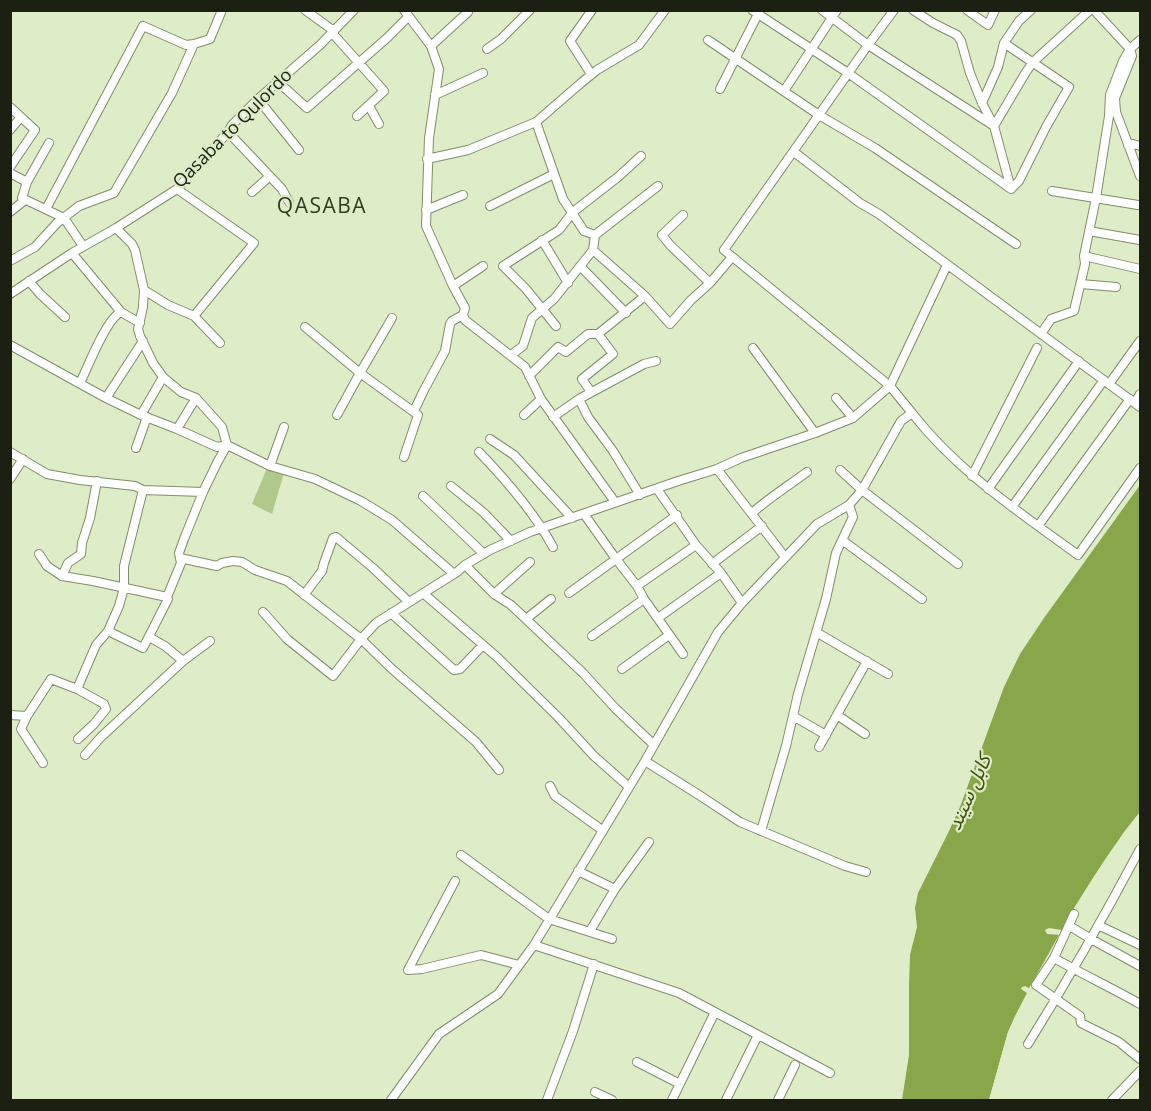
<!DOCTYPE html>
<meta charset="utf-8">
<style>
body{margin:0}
#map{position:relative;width:1151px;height:1111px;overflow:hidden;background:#deecc8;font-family:"Open Sans",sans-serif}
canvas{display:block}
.frame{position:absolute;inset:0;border:12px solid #1b2013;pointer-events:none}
</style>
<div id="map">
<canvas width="1151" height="1111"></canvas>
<div class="frame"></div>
</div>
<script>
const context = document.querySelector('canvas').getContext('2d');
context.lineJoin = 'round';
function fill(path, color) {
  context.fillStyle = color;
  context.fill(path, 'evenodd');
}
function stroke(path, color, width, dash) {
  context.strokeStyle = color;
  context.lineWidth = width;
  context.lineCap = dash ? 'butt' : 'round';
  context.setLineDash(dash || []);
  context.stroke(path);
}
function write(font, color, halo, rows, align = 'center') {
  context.font = font + ' "Open Sans","Noto Sans Arabic",sans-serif';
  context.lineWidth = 4.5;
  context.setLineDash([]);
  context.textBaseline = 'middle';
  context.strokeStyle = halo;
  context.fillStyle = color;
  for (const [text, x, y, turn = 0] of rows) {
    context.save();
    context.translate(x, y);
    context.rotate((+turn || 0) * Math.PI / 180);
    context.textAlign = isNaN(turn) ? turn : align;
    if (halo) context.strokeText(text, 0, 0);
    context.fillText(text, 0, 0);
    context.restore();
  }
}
fill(new Path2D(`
 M267 468 284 473 272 514 252 504Z`), '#b2c78b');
fill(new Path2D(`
 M1140 485V812C1090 874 1053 945 1015 1016L1008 1032 989 1100H902L909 1055V986L910 955 917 927 915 908 918 893 949 831 960 807 1004 687 1020 654 1044 618Z`), '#89a64a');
fill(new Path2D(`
 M1140 812V816L1123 838 1077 907 1057 946 1018 1017 1007 1045 992 1100H989L1008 1032 1027 993 1021 989 1022 987 1025 986 1029 988 1060 935 1047 934 1045 930 1049 928 1062 930 1074 908 1093 879 1124 832Z`), '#deecc8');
stroke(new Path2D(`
 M1140 277V279`), '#89a64a', 1.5);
const minor = new Path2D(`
 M305 10 334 31V35L384 91 357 116
 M404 10 431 46 439 69 429 138 426 226 453 286 465 308 463 315 465 320 525 367 541 399 615 502
 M752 10 848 73 1011 189
 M822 10 868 45 994 126 1026 72 1033 62 1090 10
 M913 10 933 23 957 35 961 41 970 73 982 103 994 126 1011 189
 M967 10 988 25 995 10
 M1094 10 1130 49 1132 56 1115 98 1116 112 1140 176
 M708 40 819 115 875 148 1016 244
 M1004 43 1069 87 1046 127 1019 181 1011 189
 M431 46 468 12 467 10
 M487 49 501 39 530 10
 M591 74 570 41 592 10
 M277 81 307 108 387 38 408 17
 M720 89 759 12
 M784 91 837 10
 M435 95 483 73
 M258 99 299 150
 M982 103 998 67 1004 43 1019 21 1031 10
 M369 106 379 124
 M10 107 35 130 10 167
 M536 122 563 199 584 231 595 235
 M10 130 21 117
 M228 132 282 189 289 202
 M49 143 27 182 22 198 64 218 83 246
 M1128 145 1133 144 1140 146
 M794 152 860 203 879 214 1140 407
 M427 159 468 150 536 122 581 83 597 70 639 45 665 10
 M10 173 27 182
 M177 189 254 243 194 316
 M1052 191 1138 205
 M252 192 270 176
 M490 206 554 174
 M46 209 143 26 186 45 194 44
 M426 210 463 195
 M10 212 25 200
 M683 215 662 235 670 245 710 283
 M1089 231 1140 240
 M542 240 568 283
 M593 250 645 296 670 324 691 300 710 283 732 257
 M72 253 121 312 140 323
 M1084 256 1140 269
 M10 261 35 247 57 223 79 206 114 193 172 93 194 44 210 39 222 10
 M580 266 626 313
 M29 281 40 294 65 317
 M1081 284 1116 287
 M453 286 483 266
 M144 290 168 305 194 316 220 343
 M10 294 72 253 116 228 177 189 228 132 232 125 258 99 320 45 354 10
 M556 326 526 289 503 266 559 230 573 212 618 177 641 156
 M305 327 360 373 418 415 404 457
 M598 334 645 296
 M1041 334 1051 319 1074 311 1085 264 1084 256 1096 198 1109 116 1110 95 1123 61 1130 49 1140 40
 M10 345 106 398 141 415 177 429 217 447 227 445 270 466 315 479 361 501 392 520 454 574
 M753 348 815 433
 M511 355 523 346 532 318 554 299 593 250 595 235 658 186
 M529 376 558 347 566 352 588 334H598L613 354 582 379 591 392
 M80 383C88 367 106 319 121 312
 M1109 384 1140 341
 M106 398 143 341
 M836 398 853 418
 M579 399 588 417 613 451 640 495
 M1135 403 1140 394
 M414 411 424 390 445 351 450 324 452 321 463 315
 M912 413C957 471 1019 512 1078 555L1140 468
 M141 415 163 377
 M337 415 360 373 392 318
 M524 415 541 399
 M553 417 579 399 644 364 656 361
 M177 429 196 398
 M490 439 514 455 572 518
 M136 448 147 417
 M10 452 47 474 80 480 135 486 143 490 203 492
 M479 452C507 481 534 512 553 547
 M270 466 284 427
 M717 469 785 557
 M840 470 862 490 958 564
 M972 476 1037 348
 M10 479 23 459
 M451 486 484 513 511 541
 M657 489 696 545 721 573 742 603
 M988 489 1079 361
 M423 496 484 554
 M1012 507 1104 380
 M752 513C769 498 788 486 807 472
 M584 514 616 559 637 586 644 599 683 654
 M1038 526 1130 399
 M842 540 922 599
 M39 554 47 566 62 576 93 581 167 597
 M180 558 217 566 222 563 233 561 242 562 255 570 287 581 361 639 392 669 476 742 499 770
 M712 564 762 526
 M465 565 494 594 511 605 583 673 615 708 653 744
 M62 576 68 563 81 554 82 543 90 518 97 481
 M637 586 696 545
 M423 593 497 657 558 717 594 756 629 787
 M569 593 677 515
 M494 594 530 562
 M304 595 322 571 324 563 333 538 336 537 373 568 409 602
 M263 612 287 639 333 676 361 639 376 623 457 572 465 565 490 550 530 532 678 481 717 469 741 458 815 433 853 418 890 386 947 265
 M391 613 454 670 460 669 483 645
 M658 618 721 573
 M526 619 551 599
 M108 631 143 648 168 599 167 597 181 563 179 553 184 539 203 492 217 463 227 445 222 427 196 398 181 392 163 377 153 363 140 336 138 329 143 307 144 290 135 250 132 244 116 228
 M816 632 888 674
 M592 636 644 599
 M149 637 165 646 183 661
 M622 669 669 635
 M77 689 96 645 108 631 119 606 124 588V566L143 490
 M10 715 27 716
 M837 715 865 734
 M793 716 826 735
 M819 747 867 661
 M85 755 101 737 183 661 210 641
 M645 761 699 795 740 822 845 866 866 872
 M43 763 21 729 27 716 51 679 77 689 104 704 106 709 94 724 78 739
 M550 786 555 796 602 830
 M761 831 786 746 798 694 826 599 836 553 853 517 849 505
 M461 855 549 919 612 939
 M578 871 615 889
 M455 881 408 970 422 969 481 955 519 965
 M1074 914 1054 958 1036 985 1080 1016 1081 1023 1119 1042 1140 1059
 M1100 926 1140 945
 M1073 928 1091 939 1140 966
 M590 931 615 889 649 842
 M534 945 679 993 830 1073
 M1054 958C1082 974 1112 988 1140 1004
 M1028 1044C1068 980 1105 915 1140 849
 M637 1062 680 1084
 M595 1092 612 1100
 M391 1100 439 1034 498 994 534 945 645 761 718 632 742 603 817 524 849 505 862 490 901 421 912 413 890 386 724 250 868 45 894 10
 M547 1100 573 1031 594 964
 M672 1100 715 1012
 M726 1100 758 1035
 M778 1100 795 1065
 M1112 1100 1140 1071`);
stroke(minor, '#818d6c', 10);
stroke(minor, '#fff', 8);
write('18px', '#1b2013', '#deecc8', [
 ["Qasaba to Qulordo",233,129,-45]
]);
write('italic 20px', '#40520f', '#deecc8', [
 ["کابل سيند",970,793,-66]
]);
context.letterSpacing = '1.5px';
write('21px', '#333d1f', '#deecc8', [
 ["QASABA",322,207]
]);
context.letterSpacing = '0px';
</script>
